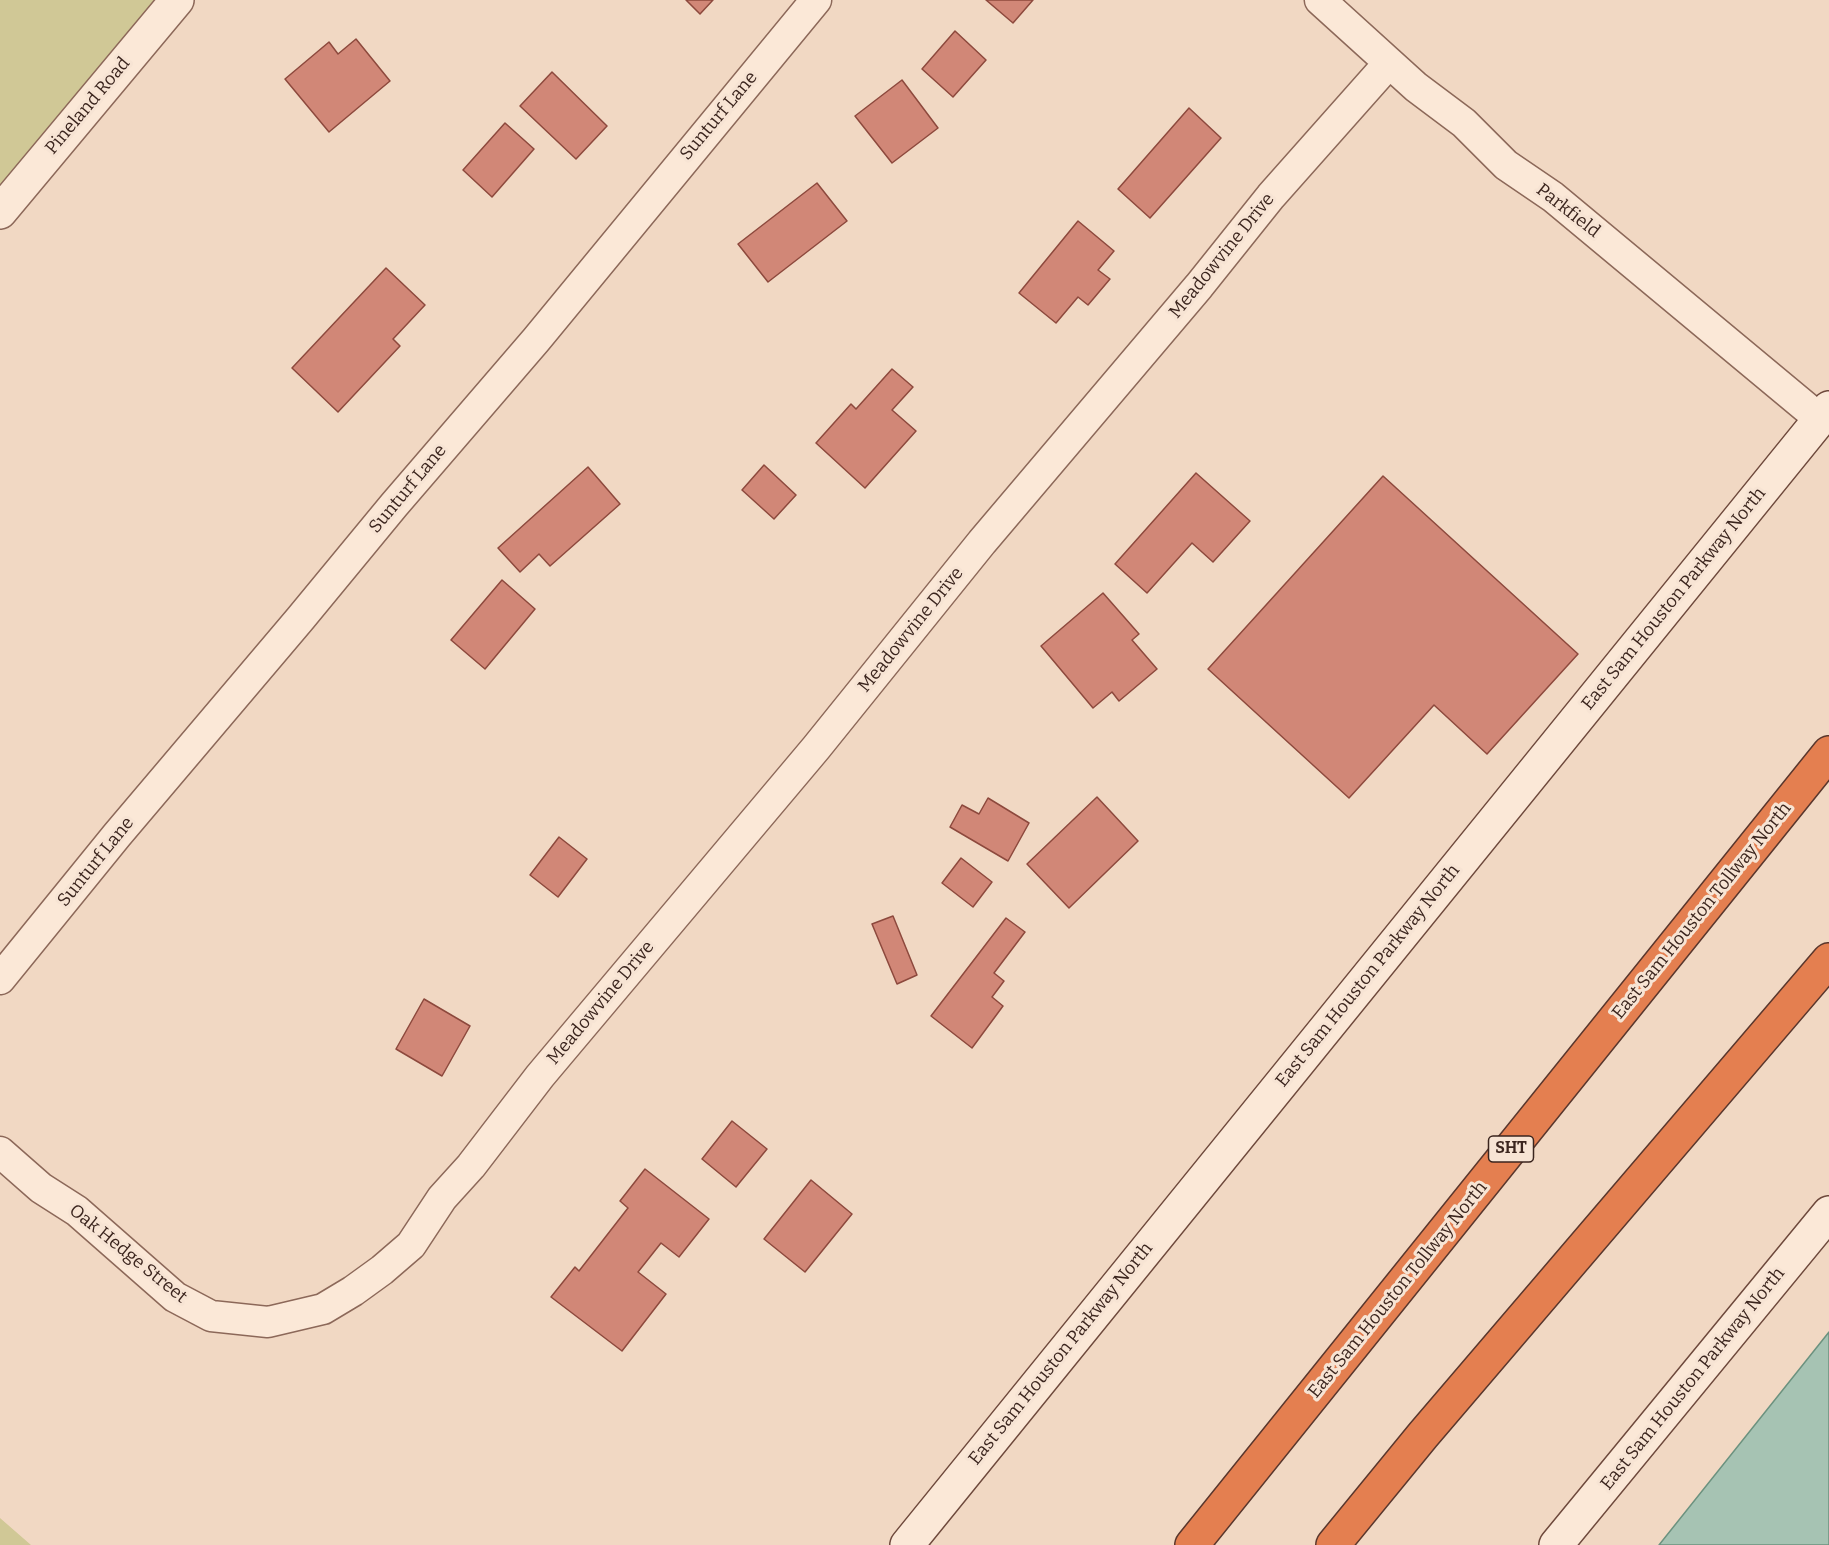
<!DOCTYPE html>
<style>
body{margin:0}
canvas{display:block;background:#f1d8c3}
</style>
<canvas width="1829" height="1545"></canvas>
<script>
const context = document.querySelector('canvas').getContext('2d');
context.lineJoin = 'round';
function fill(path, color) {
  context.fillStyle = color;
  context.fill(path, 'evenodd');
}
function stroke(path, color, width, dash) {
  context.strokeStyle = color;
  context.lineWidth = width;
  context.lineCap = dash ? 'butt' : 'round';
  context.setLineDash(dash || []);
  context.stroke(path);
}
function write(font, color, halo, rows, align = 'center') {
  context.font = font + ' Bitter,serif';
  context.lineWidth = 6;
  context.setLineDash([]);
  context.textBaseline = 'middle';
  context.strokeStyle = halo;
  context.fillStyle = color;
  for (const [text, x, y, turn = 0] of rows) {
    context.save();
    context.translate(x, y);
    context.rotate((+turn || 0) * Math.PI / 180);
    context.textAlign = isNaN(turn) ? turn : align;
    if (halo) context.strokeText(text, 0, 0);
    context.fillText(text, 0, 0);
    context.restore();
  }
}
fill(new Path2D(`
 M0 0H158L0 192Z
 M0 1518 31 1545H0Z`), '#d0c896');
const water = new Path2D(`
 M1829 1332V1545H1659Z`);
fill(water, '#a6c3b3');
stroke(water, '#6c927f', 1.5);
const building = new Path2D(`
 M686 0H713L700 14Z
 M986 0H1033L1013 23Z
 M955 31 986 60 953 97 922 69Z
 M356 39 390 81 329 132 285 79 329 42 338 54Z
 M552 72 607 126 576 159 520 106Z
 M902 80 938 128 892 163 855 116Z
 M1189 108 1221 138 1150 218 1118 189Z
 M505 123 534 149 492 197 463 170Z
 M817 183 847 221 768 282 738 244Z
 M1078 221 1114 251 1098 270 1110 279 1088 305 1078 297 1056 323 1019 293Z
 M386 268 425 305 393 339 400 346 338 412 292 368Z
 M892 369 913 387 892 410 916 431 865 488 816 443 851 404 856 409Z
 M764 465 796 495 774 519 742 490Z
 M588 467 620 504 550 566 539 554 520 572 498 548Z
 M1196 473 1250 521 1213 562 1192 543 1147 593 1115 564Z
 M1383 476 1578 654 1487 754 1434 705 1349 798 1208 669Z
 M502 580 535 609 485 669 451 640Z
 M1103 593 1139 634 1132 640 1157 669 1119 701 1112 692 1093 708 1041 646Z
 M1097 797 1138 841 1069 908 1027 864Z
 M988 798 1029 823 1008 861 950 827 962 805 979 814Z
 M559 837 587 859 558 897 530 875Z
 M961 858 992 882 973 907 942 883Z
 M893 916 917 975 897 984 872 924Z
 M1006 918 1025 932 994 973 1004 981 992 997 1003 1006 972 1048 931 1016Z
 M424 999 470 1026 442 1076 396 1049Z
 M732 1121 767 1149 736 1187 702 1159Z
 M645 1169 709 1219 679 1257 661 1243 638 1272 666 1294 622 1351 551 1297 575 1267 579 1271 628 1208 620 1201Z
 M811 1180 852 1214 805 1272 764 1239Z`);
fill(building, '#d18777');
stroke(building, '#8d493d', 1.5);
const minor = new Path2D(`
 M1320 0 1416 87 1464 123 1506 165 1553 197 1820 419
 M0 979 117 835 300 619 394 505 536 340 816 0
 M0 1152 41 1188 77 1211 175 1297 211 1316 268 1322 323 1309 353 1291 382 1270 411 1245 442 1198 471 1166 540 1076 816 748 982 542 1199 286 1271 196 1389 63`);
const tertiary = new Path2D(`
 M0 212 177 0`);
const secondary = new Path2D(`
 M907 1545 1829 408
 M1556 1545 1829 1213`);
const motorway = new Path2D(`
 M1192 1545 1829 753
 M1333 1545 1423 1435 1829 960`);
stroke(minor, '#8c6859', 33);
stroke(tertiary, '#8c6859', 36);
stroke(secondary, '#6e493c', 36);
stroke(motorway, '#5a372d', 36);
stroke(minor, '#fbe8d7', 30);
stroke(tertiary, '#fbe8d7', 33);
stroke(secondary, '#fbe8d7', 33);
stroke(motorway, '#e47f50', 33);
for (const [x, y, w] of [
 [1511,1149,45]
]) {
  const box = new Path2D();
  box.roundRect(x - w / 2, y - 13, w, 26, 4.5);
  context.fillStyle = '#f7e4d4';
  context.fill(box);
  stroke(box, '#3b251e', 1.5);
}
write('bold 16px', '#3b251e', null, [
 ["SHT",1511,1149]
]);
write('18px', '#3b251e', '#f7e4d4', [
 ["Pineland Road",88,106,-50],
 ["Sunturf Lane",719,116,-50],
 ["Parkfield",1568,211,38],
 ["Meadowvine Drive",1222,256,-51],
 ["Sunturf Lane",408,489,-50],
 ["East Sam Houston Parkway North",1674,599,-51],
 ["Meadowvine Drive",911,630,-51],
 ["Sunturf Lane",96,862,-51],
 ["East Sam Houston Tollway North",1702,911,-51],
 ["East Sam Houston Parkway North",1368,976,-51],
 ["Meadowvine Drive",601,1003,-50],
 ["Oak Hedge Street",128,1254,39],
 ["East Sam Houston Tollway North",1398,1290,-51],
 ["East Sam Houston Parkway North",1061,1354,-51],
 ["East Sam Houston Parkway North",1693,1379,-51]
]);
</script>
